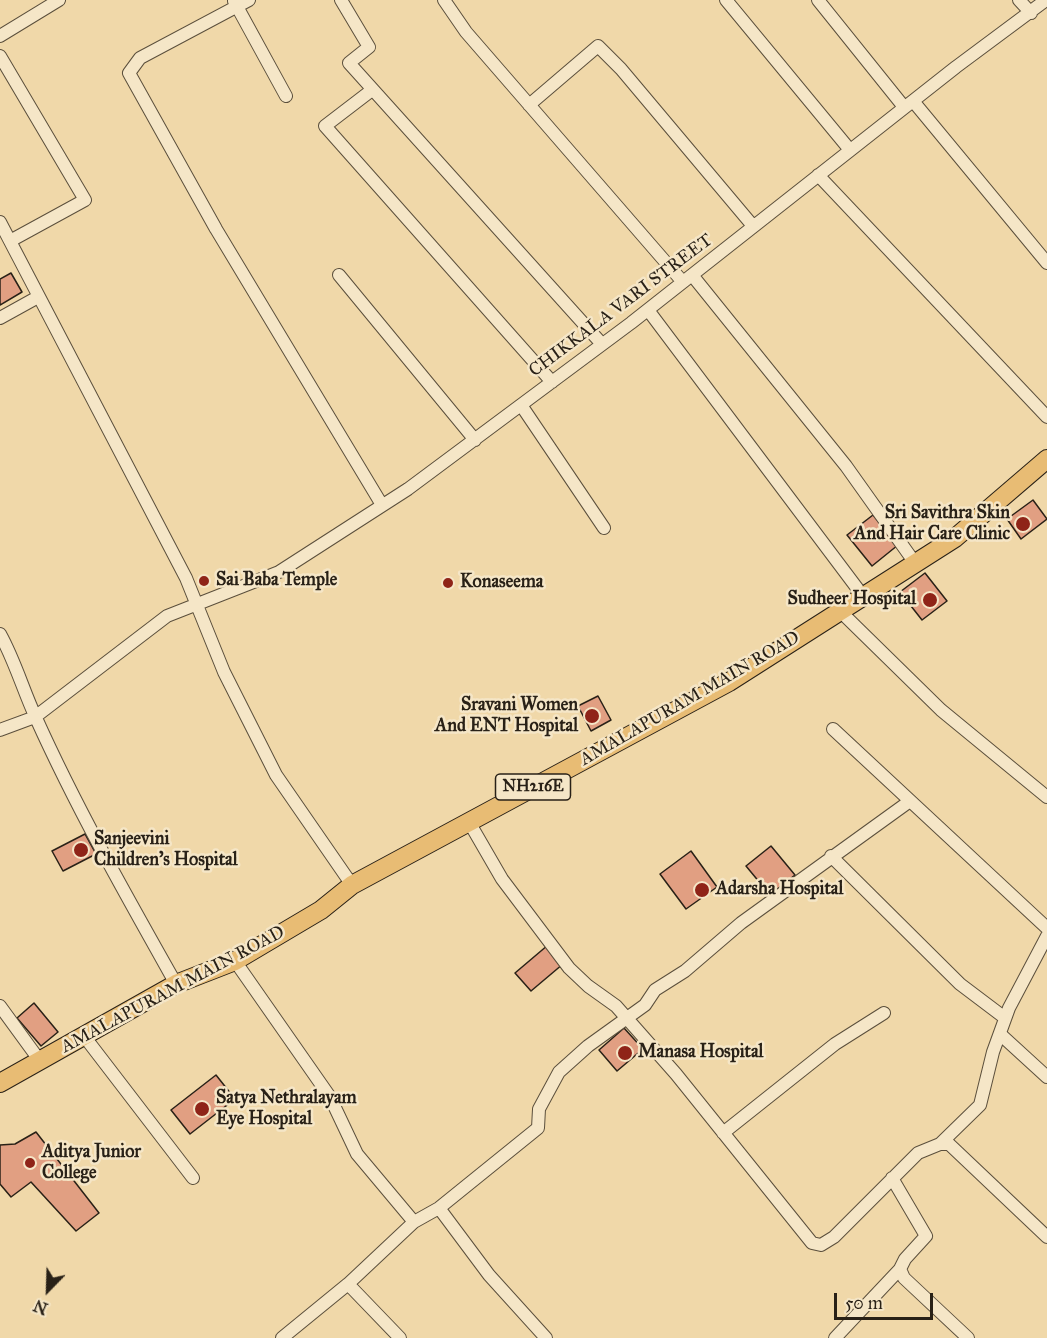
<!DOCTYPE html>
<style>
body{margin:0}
#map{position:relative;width:1047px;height:1338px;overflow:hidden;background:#f0d8a9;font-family:"IM FELL Great Primer",serif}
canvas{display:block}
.north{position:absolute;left:18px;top:1260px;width:60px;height:60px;-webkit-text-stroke:4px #f5e6c7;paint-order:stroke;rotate:203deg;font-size:16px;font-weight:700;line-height:24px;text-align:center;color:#292117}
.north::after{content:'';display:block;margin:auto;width:21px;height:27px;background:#292117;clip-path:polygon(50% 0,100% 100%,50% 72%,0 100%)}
.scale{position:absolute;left:834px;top:1293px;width:99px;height:27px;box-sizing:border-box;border:3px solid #292117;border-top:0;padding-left:8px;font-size:18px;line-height:21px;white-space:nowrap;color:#292117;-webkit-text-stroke:4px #f5e6c7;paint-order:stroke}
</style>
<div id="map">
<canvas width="1047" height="1338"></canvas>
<div class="north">N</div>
<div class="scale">50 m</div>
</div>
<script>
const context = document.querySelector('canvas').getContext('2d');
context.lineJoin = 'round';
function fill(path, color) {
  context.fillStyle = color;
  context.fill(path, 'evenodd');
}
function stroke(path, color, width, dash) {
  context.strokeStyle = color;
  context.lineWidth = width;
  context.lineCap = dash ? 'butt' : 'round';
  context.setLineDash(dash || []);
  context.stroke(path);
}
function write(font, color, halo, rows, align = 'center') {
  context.font = font + ' "IM FELL Great Primer",serif';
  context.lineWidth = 5;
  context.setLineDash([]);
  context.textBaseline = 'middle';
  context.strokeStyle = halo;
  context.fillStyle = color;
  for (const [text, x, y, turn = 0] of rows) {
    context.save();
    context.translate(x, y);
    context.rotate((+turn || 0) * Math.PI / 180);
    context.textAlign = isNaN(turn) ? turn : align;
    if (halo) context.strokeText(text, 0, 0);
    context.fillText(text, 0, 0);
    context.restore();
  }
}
const building = new Path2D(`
 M11 273 22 292 0 305V279Z
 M1033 500 1047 519 1021 539 1007 519Z
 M873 515 898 545 872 566 847 535Z
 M925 573 947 601 922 620 900 592Z
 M598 696 611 720 591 731 578 706Z
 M85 834 96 854 63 871 52 851Z
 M771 846 795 875 770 895 746 866Z
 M691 851 717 887 686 909 660 874Z
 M548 945 563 964 531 991 515 973Z
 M34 1003 58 1032 41 1046 17 1018Z
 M624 1028 643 1049 617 1071 599 1050Z
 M216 1075 235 1099 190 1134 171 1110Z
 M36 1132 99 1213 76 1231 31 1182 11 1197 0 1184V1145L15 1144Z`);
fill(building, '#e19f82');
stroke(building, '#292117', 1.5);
const minor = new Path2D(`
 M249 0 140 58 129 73 216 229 382 505
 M341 0 369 47 349 63 601 343
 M444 0 466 32 682 281
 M726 0 850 150
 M818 0 904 107
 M1019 0 1031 13
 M234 1 286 96
 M0 36 59 0
 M0 56 85 200 10 241
 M372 90 325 126 552 382
 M913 101 1047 263
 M529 105 598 46 621 69 753 226
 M818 175 1047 417
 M0 222 186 578 224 672 276 775 352 885
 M339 275 475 440
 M692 275 846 466 915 563
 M648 310 863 596
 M0 318 38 297
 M521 405 604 528
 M841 612 941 710 1047 797
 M0 634C15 661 23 690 36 718 77 809 127 897 176 984
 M833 729 1047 928
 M0 730 35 717 167 616 279 572 408 489 631 323 956 67 1046 0
 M469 822 502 879 569 968 588 986 616 1006 676 1074 812 1243 821 1245 834 1237 918 1153 940 1144H949L1047 1237
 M831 856 960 984 1005 1018
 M235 961 330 1097 357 1154 414 1222 348 1284 282 1338
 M0 1006 40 1061
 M1000 1034 1047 1077
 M84 1036 193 1178
 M723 1133 835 1044 884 1013
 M940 1144 980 1105 993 1052 1009 1008 1047 936
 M892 1178 926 1236 905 1259 900 1269 904 1278 968 1338
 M439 1208 489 1275 546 1338
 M414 1222 439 1208 538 1128 539 1109 559 1072 588 1046 645 1005 655 990 685 971 741 923 910 801
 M348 1284 400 1338
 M835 1338 900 1269`);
const highway = new Path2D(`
 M0 1083 176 984 235 961 321 910 352 885 729 682 955 538 1047 459`);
stroke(minor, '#5b4f3c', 14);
stroke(highway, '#292117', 20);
stroke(minor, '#f5e6c7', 12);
stroke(highway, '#e8bc74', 18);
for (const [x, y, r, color] of [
 [1023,524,8,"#8f2418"],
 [204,581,6,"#8f2418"],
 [448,583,6,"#8f2418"],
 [930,600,8,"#8f2418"],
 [592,716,8,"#8f2418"],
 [81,850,8,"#8f2418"],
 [702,890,8,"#8f2418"],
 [625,1053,8,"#8f2418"],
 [202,1109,8,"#8f2418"],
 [30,1163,6,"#8f2418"]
]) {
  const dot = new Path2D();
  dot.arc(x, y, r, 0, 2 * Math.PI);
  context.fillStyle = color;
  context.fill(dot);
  stroke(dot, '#f5e6c7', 2);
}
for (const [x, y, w] of [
 [533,787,75]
]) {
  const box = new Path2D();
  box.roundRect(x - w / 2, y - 13, w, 26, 4.5);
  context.fillStyle = '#f5e6c7';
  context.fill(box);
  stroke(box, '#292117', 1.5);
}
write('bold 16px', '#292117', null, [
 ["NH216E",533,787]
]);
write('18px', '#292117', '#f5e6c7', [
 ["CHIKKALA VARI STREET",621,306,-37],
 ["AMALAPURAM MAIN ROAD",690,699,-30],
 ["AMALAPURAM MAIN ROAD",173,990,-28]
]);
write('bold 18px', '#292117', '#f5e6c7', [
 ["Sri Savithra Skin",1010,514,"right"],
 ["And Hair Care Clinic",1010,535,"right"],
 ["Sai Baba Temple",216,581],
 ["Konaseema",460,583],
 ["Sudheer Hospital",916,600,"right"],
 ["Sravani Women",578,706,"right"],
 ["And ENT Hospital",578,727,"right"],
 ["Sanjeevini",94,840],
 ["Children's Hospital",94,861],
 ["Adarsha Hospital",716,890],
 ["Manasa Hospital",638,1053],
 ["Satya Nethralayam",216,1099],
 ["Eye Hospital",216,1120],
 ["Aditya Junior",42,1153],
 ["College",42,1174]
], 'left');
</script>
